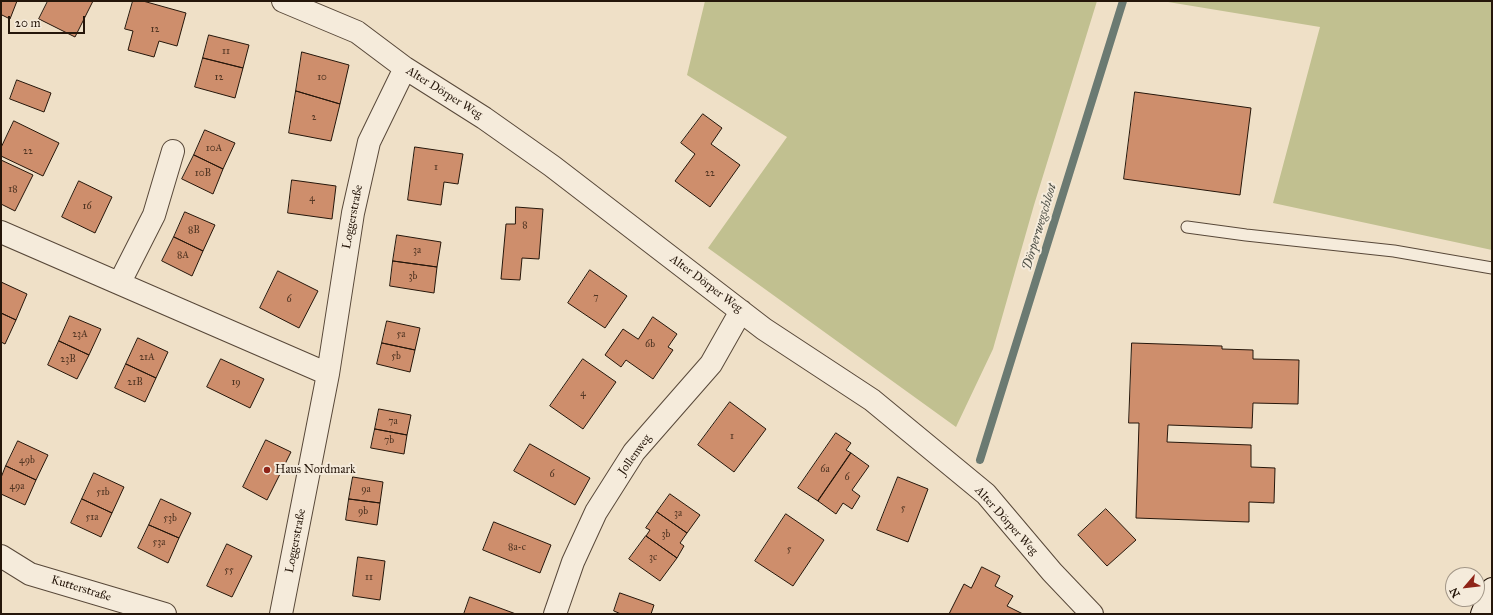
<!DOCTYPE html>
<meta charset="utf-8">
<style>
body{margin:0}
#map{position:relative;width:1493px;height:615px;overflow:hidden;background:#efe0c7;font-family:"IM FELL Great Primer",serif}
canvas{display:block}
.frame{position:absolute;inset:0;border:2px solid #25160a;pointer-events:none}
.north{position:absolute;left:1445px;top:567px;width:40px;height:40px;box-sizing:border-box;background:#f5ebdb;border:1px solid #a29687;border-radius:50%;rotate:242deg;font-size:11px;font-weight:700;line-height:16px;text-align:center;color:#25160a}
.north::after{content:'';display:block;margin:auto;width:14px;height:18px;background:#8f2418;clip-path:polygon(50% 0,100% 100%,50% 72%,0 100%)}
.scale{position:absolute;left:8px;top:16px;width:77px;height:18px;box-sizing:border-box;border:2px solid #25160a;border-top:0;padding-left:5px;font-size:12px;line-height:14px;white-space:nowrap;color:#25160a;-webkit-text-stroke:3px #f5ebdb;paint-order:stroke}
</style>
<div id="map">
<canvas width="1493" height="615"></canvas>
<div class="frame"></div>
<div class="north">N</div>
<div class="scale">20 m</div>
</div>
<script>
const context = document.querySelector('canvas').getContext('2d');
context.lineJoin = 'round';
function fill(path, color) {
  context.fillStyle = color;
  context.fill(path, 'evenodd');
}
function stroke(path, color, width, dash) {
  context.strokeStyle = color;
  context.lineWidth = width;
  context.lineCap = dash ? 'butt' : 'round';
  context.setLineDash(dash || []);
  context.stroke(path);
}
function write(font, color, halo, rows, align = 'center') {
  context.font = font + ' "IM FELL Great Primer",serif';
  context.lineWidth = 4;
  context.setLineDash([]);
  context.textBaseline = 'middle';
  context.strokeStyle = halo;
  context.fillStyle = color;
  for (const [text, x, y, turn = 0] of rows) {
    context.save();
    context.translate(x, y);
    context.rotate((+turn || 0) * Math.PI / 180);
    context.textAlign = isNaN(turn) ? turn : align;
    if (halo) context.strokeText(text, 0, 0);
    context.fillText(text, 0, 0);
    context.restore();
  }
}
fill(new Path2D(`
 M705 1H1097L1034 205 993 349 956 427 708 248 787 137 687 75Z
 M1162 1H1492V250L1273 203 1320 27Z`), '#c1c090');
stroke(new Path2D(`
 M980 460 1123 1`), '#6b7a72', 8);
const building = new Path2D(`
 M1 1H17L10 19 2 15 1 18Z
 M48 1H93L75 37 39 19Z
 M133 1H143L186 13 177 46 159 41 154 57 128 50 133 31 125 29Z
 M209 35 249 45 243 68 203 58Z
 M302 52 349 65 340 104 296 91Z
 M203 58 243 68 235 98 195 87Z
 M17 80 51 93 44 112 10 99Z
 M296 91 340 104 331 141 289 133Z
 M1135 92 1251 108 1240 195 1124 179Z
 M703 114 722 128 711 144 740 165 710 207 675 181 695 154 681 143Z
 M14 121 59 143 43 176 1 156V148Z
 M205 130 235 143 223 169 194 155Z
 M415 147 463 154 458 184 444 182 441 205 408 200Z
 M194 155 223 169 213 194 182 179Z
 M1 160 33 175 15 211 1 204Z
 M292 180 336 186 332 219 288 213Z
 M79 181 112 197 95 233 62 217Z
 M516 207 543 209 539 259 522 258 520 280 501 279 506 224H515Z
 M185 212 215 225 203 251 174 237Z
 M397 235 441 242 437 267 393 261Z
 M174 237 203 251 192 276 162 261Z
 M393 261 437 267 434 293 390 286Z
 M590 270 627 296 605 328 568 303Z
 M278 271 318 291 299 328 260 308Z
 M1 282 27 294 16 320 1 313Z
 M1 313 16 320 5 344 1 342Z
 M70 316 101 329 89 355 59 341Z
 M653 317 677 334 668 347 673 350 653 379 626 360 621 367 605 355 623 329 638 339Z
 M387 321 420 328 415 350 382 343Z
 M138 338 168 352 156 378 126 364Z
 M59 341 89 355 77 379 48 365Z
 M382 343 415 350 410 372 377 364Z
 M1132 343 1222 346V349L1253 350V359L1299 360 1298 404 1253 403 1252 428 1168 425 1167 442 1251 445V467L1275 468 1274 503 1249 502V522L1136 518 1139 423H1129Z
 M221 359 264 379 250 408 207 387Z
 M583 359 616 382 583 429 550 406Z
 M126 364 156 378 145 402 115 388Z
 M730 402 766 429 734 472 698 445Z
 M379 409 411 415 407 435 375 429Z
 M375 429 407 435 404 454 371 448Z
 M836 433 851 443 846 450 851 453 818 501 798 488Z
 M266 440 291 452 267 500 243 487Z
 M18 441 48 455 36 480 6 466Z
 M530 444 590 478 575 505 514 471Z
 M851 453 869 466 852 490 860 496 852 509 843 503 836 514 818 501Z
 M6 466 36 480 25 505 1 494V478Z
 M94 473 124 487 112 513 82 499Z
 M353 477 383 482 380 503 349 499Z
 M898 477 928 489 908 542 877 530Z
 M670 494 700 515 687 533 657 512Z
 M82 499 112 513 101 537 71 523Z
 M161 499 191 513 179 538 149 525Z
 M349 499 380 503 377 525 346 520Z
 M1106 509 1136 540 1107 566 1078 535Z
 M657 512 687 533 680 543 684 546 677 558 646 536 650 530 646 528Z
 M786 514 824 540 793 586 755 561Z
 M494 522 551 545 540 573 483 550Z
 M149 525 179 538 168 563 138 548Z
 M646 536 677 558 660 581 629 559Z
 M227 544 252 556 232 597 207 586Z
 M358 557 385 561 380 600 353 596Z
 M982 567 1000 576 995 586 1013 596 1007 606 1023 614H949L964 584 971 588Z
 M620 593 654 605 651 614H621L614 611Z
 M470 597 516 614H464Z`);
fill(building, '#ce8e6c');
stroke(building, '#25160a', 1);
const lane = new Path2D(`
 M1187 227 1246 235 1394 251 1492 268`);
const street = new Path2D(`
 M283 1 357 32 405 68 484 118 552 166 764 329 872 400 986 494 1052 572 1092 614
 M1 232 328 374
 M120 282 154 215 173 151
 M1 556 30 574 165 614
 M281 614 328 374 353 213 369 142 405 68
 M555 614 573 562 596 512 634 452 711 364 741 311`);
const secondary = new Path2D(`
 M1482 614 1492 589`);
stroke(lane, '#584839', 13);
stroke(street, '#584839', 24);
stroke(secondary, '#25160a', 24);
stroke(lane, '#f5ebdb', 11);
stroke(street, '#f5ebdb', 22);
stroke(secondary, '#f5ebdb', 22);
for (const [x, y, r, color] of [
 [267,470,4,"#8f2418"]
]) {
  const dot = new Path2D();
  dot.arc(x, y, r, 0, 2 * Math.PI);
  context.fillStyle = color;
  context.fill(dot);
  stroke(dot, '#f5ebdb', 1.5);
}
write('10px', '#4f3422', null, [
 ["12",155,30],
 ["11",226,52],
 ["12",219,78],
 ["10",322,78],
 ["2",314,118],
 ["10A",214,149],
 ["22",28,152],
 ["1",436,168],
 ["10B",203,174],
 ["22",710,174],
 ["18",13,190],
 ["4",312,199],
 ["16",87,207],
 ["8",525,226],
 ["8B",194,231],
 ["3a",417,251],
 ["8A",183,256],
 ["3b",413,277],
 ["7",596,298],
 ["6",289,300],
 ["23A",80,335],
 ["5a",401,335],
 ["6b",650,345],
 ["5b",396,357],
 ["21A",147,358],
 ["23B",68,360],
 ["21B",135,383],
 ["19",236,383],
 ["4",583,394],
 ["7a",393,422],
 ["1",732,437],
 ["7b",389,441],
 ["49b",27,461],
 ["6a",825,470],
 ["6",552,475],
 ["6",847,478],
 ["49a",17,487],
 ["9a",366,490],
 ["51b",103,493],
 ["5",903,509],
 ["9b",363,512],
 ["3a",678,514],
 ["51a",92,518],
 ["53b",170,519],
 ["3b",666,535],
 ["53a",159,543],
 ["8a-c",517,548],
 ["5",789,550],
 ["3c",653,558],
 ["55",229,571],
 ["11",369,578]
]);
write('12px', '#25160a', '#f5ebdb', [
 ["Alter Dörper Weg",444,93,32],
 ["Loggerstraße",353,217,-79],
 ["Alter Dörper Weg",706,284,37],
 ["Jollenweg",635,455,-54],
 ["Alter Dörper Weg",1006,521,48],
 ["Loggerstraße",296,541,-79],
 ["Kutterstraße",81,589,17]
]);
write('12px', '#25160a', '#f5ebdb', [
 ["Haus Nordmark",275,470]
], 'left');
write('italic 13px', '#4e5047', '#f5ebdb', [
 ["Dörperwegschloot",1040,227,-73]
]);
</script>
